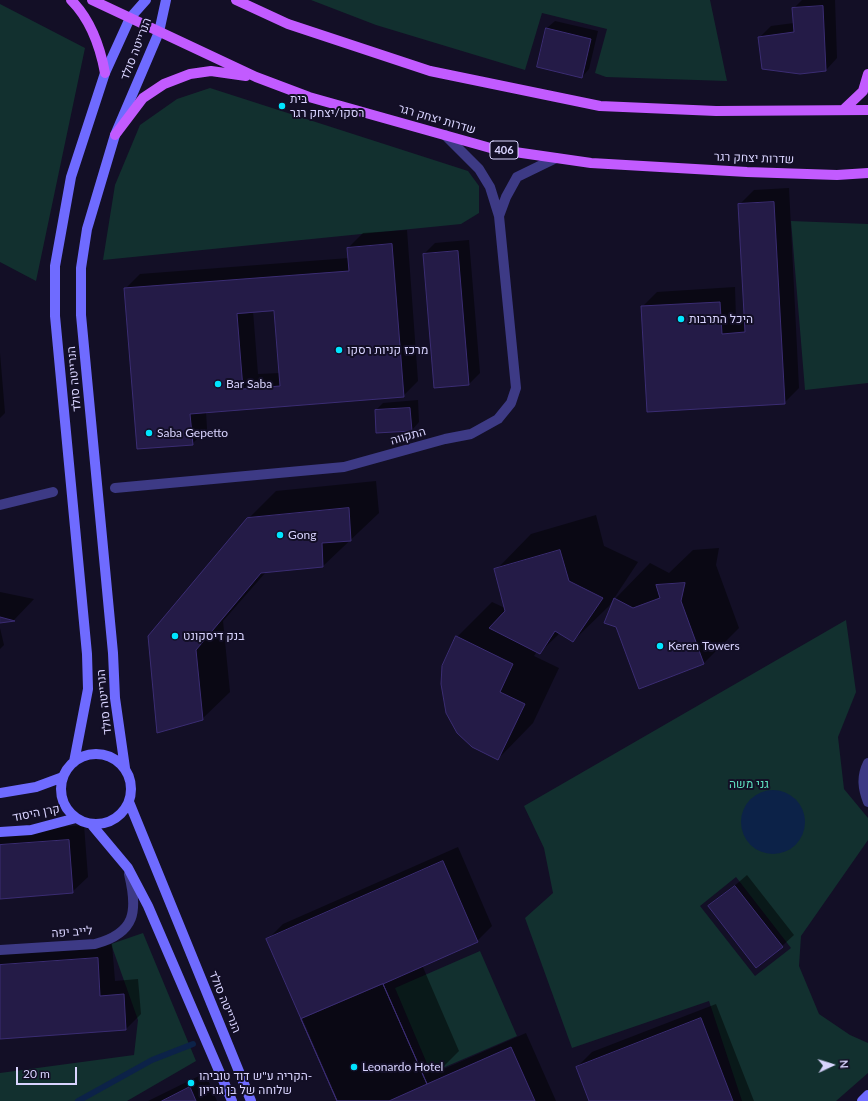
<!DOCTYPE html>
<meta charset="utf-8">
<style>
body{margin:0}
#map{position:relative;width:868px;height:1101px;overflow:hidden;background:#130f26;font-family:Lato,sans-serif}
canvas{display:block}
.north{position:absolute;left:812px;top:1045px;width:40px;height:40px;-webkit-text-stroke:3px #130f26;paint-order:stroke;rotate:86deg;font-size:11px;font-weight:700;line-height:16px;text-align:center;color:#d9d4ff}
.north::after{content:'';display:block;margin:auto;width:14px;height:18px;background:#d9d4ff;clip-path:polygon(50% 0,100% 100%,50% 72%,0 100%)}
.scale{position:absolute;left:16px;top:1067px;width:61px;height:18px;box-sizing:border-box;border:2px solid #d9d4ff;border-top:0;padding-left:5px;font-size:12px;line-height:14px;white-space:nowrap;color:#d9d4ff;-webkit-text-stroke:3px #130f26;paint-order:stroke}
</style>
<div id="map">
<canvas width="868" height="1101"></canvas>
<div class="north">N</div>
<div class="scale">20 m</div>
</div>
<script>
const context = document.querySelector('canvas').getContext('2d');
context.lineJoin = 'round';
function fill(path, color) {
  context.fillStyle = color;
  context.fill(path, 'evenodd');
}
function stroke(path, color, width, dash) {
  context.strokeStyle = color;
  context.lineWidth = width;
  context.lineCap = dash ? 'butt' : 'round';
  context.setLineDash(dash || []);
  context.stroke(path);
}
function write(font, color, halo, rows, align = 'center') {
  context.font = font + ' Lato,Heebo,sans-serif';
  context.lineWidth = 4;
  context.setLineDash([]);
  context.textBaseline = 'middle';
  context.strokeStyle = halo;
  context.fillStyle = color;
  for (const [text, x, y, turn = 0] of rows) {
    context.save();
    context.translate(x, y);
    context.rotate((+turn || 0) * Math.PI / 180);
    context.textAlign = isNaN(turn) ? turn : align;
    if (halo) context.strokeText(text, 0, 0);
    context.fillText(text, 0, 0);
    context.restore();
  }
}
fill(new Path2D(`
 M311 0H710L727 81 606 77 595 73 607 29 542 13 525 70 376 25Z
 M0 4 85 48 36 281 0 262Z
 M210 88 468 171 479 186V213L461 224 103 260 115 185 140 125 177 99Z
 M791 221 868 224V383L805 390Z
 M846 620 856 692 838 737 844 789 868 818V840L801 936 799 966 819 1014 850 1035 868 1043V1073L836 1101H742L709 1001 572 1048 525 918 553 893 544 848 524 806ZM736 877 791 948 755 976 700 906Z
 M143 933 196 1061 127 1101H0V1073L134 1055 138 1020 111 944Z
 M480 951 517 1036 431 1073 395 988Z`), '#12302f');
fill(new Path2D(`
 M741 822a32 32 0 1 1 64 0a32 32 0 1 1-64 0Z`), '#0c2248');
fill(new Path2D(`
 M802 0H835L837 58 826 70 800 73 759 38 771 26 794 23 793 9Z
 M555 21 598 31 589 69 582 77 547 28Z
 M789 188 799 388 784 403 642 307 657 292 735 287 736 319H746L739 205 754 190Z
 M407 230 418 381 403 396 206 411 207 429 192 444 125 289 140 274 349 258 348 248 363 233ZM275 310 280 373 258 374 253 311Z
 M469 240 480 373 469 384 424 254 435 243Z
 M0 353 5 413 0 418Z
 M418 400 419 422 412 430 376 410 383 403Z
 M376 481 379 513 323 566 266 572 223 621 230 692 202 719 158 732 248 519 276 491Z
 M596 515 604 546 638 562 609 606 573 641 560 633 539 653 537 651 534 656 559 668 533 723 498 759 457 637 492 602 505 608 496 570 531 534Z
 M719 548 716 565 739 628 704 663 615 599 650 563 669 573 693 550Z
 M0 592 34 599 14 620 0 622Z
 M0 628 4 645 0 649Z
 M84 825 88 877 72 892 0 898V832Z
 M458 847 492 926 477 941 422 965 459 1051 439 1071 526 1033 556 1101H338L268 939 283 924Z
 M747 875 794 935 782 946 710 907Z
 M112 944 115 981 138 979 141 1014 126 1029 0 1038V952Z
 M716 1004 754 1101H590L577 1067 592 1052Z
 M205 1073 217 1101H148Z`), '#0007');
stroke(new Path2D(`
 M78 1101 152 1060 193 1044`), '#0c2248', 6);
const building = new Path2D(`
 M823 6 826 71 800 74 762 69 758 37 794 32 792 8Z
 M546 28 591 39 582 78 537 67Z
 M774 202 785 404 647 412 641 306 720 302 722 334 745 332 738 204Z
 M392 244 404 397 190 414 193 445 137 449 124 288 349 271 347 248ZM274 311 280 386 243 389 237 314Z
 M458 251 469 385 434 388 423 254Z
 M410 408 412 431 376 433 375 410Z
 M349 508 351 541 322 543 323 567 261 573 196 650 203 720 157 733 148 636 247 518Z
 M560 550 569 581 603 598 573 642 555 631 540 654 489 628 505 611 494 569Z
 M685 583 681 601 704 664 639 689 616 627 604 623 614 598 633 608 660 598 656 585Z
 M0 617 15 621 0 623Z
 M456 636 513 664 500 692 525 704 498 760 472 747 457 733 446 713 441 684 442 666Z
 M69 840 73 893 0 899V845Z
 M443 861 478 942 383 984 427 1084 511 1047 535 1101H337L266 939Z
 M735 886 783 947 756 968 708 906Z
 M98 958 100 996 124 994 126 1030 0 1039V965Z
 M383 984 427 1084 389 1101H337L301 1019Z
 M701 1018 733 1101H589L576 1067Z
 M190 1087 196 1101H162Z`);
fill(building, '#241b47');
stroke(building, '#3b2d73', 1);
stroke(new Path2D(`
 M499 216 506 197 517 177 556 158
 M115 488 344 467 445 439 471 434 498 419 511 403 516 388 499 216 490 187 479 169 445 135
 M0 505 53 492
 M868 763C861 777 863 789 868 802
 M0 950 95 944C136 933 138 911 129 874`), '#3d3a85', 10);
stroke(new Path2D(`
 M61 789a35 35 0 1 1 70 0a35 35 0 1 1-70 0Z
 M74 762 88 689 87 654 55 316V266L71 177 105 73 130 18 146 0
 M125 768 115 698 113 653 81 315V268L87 229 115 135 159 32 166 0
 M0 793 36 787 63 777
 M129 802 251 1101
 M92 825 128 868 148 906 232 1101
 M0 832 31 830 76 818
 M862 1101 868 1095`), '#6f6bff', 10);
stroke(new Path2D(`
 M71 0C91 20 100 46 105 73
 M92 0 256 77 309 97 494 149 591 163 747 172 837 175 868 173
 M236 0 288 24 430 71 600 106 716 111 868 110
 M843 110 863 91 868 74
 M115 135 143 98 164 84 190 74 211 71 246 76`), '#c25bff', 10);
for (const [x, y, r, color] of [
 [282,106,4,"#00e5ff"],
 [681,319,4,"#00e5ff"],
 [339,350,4,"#00e5ff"],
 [218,384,4,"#00e5ff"],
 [149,433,4,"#00e5ff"],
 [280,535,4,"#00e5ff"],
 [175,636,4,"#00e5ff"],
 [660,646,4,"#00e5ff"],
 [354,1067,4,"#00e5ff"],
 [191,1083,4,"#00e5ff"]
]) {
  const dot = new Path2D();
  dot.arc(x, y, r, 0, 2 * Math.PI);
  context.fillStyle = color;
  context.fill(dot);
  stroke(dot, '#130f26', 1.5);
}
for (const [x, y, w] of [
 [504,150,28]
]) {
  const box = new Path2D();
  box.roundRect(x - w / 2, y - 9, w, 18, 3);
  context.fillStyle = '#130f26';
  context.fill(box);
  stroke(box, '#d9d4ff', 1);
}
write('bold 11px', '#d9d4ff', null, [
 ["406",504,150]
]);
write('12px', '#d9d4ff', '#130f26', [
 ["הנרייטה סולד",136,49,-69],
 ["שדרות יצחק רגר",437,119,16],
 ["שדרות יצחק רגר",754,158,2],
 ["הנרייטה סולד",74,379,-95],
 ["התקווה",408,436,-16],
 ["הנרייטה סולד",104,702,-96],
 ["קרן היסוד",36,813,-11],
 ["לייב יפה",72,932,-4],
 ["הנרייטה סולד",225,1002,68]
]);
write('12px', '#d9d4ff', '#130f26', [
 ["בית",290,99],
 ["רסקו/יצחק רגר",290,113],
 ["היכל התרבות",689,319],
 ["מרכז קניות רסקו",347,350],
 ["Bar Saba",226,384],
 ["Saba Gepetto",157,433],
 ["Gong",288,535],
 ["בנק דיסקונט",183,636],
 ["Keren Towers",668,646],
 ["Leonardo Hotel",362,1067],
 ["הקריה ע\"ש דוד טוביהו-",199,1076],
 ["שלוחה של בן גוריון",199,1090]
], 'left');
write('12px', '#5fe0c0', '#130f26', [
 ["גני משה",749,784]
]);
</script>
